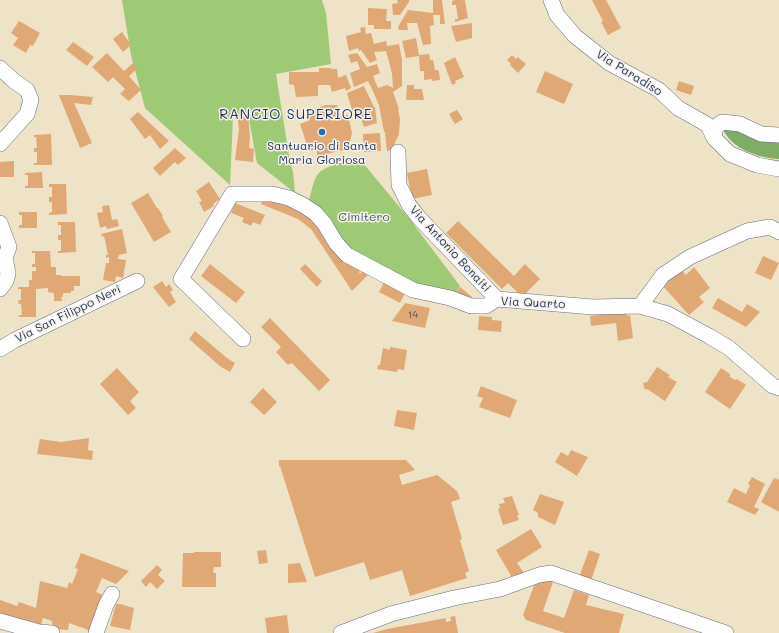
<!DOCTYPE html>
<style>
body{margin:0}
canvas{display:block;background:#eee3c6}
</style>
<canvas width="779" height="633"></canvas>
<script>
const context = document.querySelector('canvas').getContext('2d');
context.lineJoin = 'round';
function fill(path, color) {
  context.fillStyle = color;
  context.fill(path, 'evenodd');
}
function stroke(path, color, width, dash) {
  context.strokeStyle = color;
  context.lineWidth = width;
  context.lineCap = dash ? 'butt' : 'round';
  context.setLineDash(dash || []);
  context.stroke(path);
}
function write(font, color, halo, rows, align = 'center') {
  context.font = font + ' Mali,sans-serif';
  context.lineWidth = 3;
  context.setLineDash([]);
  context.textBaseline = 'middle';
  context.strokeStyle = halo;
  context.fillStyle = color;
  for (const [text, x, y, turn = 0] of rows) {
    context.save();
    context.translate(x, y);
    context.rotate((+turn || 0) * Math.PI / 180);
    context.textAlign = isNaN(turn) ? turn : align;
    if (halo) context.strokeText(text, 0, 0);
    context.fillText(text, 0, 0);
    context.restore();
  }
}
fill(new Path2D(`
 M122 0H322L326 13 331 64 276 74 290 162 293 172 295 193 257 163 248 114 233 116 230 185 145 108 131 55Z
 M338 163H363L411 221 460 286 454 296 398 278 344 246 309 200C316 176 313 172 338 163Z`), '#9ec975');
fill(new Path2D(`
 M724 127 779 138V159C759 158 731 149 723 129Z`), '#7ead66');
fill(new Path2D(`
 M397 0H409V2L400 15H393L392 4 398 3Z
 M433 0H442L445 24H440V15H433L434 25 430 26 431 44 423 45 417 23H407L408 30H399L398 27 408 10 433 13Z
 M455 0H465L468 18 455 22V19H458L456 5H452V1Z
 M592 0H606L621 28 608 35 601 22 603 21Z
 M368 8 387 9 386 21H391V29H374V25H368Z
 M19 21 40 33 33 46 30 45 26 53 13 45 18 38 11 33Z
 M472 23V38L456 42 451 26Z
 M365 27 366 34 371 33 374 44 386 41 387 46 399 44 402 60V86L393 92 399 109H398L400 119 399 134 393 147 387 152 385 132H384L379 105 372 89 368 81 354 87 350 73 360 69 357 61 351 63 348 55 357 53 367 67 377 64 380 73 373 76 378 88 387 85 393 88 392 73 386 51 374 52 377 60 370 63 361 50 359 51 358 48 349 51 346 36 361 32 360 28Z
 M122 32 131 45 123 52 113 39Z
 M416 38 419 55 429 54 430 60H433L435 70H438L439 72 440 80 432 81V79L424 80V71H420L419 56 406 58 402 41Z
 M73 42 94 57 87 66 66 50Z
 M107 53 124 71 133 63 137 69 129 76 141 90 129 101 120 94 125 89 113 77 108 82 92 67Z
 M512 55 516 59 518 57 526 64 518 73 510 65 511 64 507 60Z
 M455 57 464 77 455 81 456 83 452 85 444 63Z
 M319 68H331V69H337L338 78 346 75 351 88 346 91 345 88 332 92 330 85H318V96L296 97 294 85 289 84V72H319Z
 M545 71 573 84 564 104 536 92Z
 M679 81 694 86 691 95 676 90Z
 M407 85H414V89H422L424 100H406Z
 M364 86 374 107H375L377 123 364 127 361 118 355 120 347 93Z
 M59 95H71L93 97 91 105 74 103 92 143 80 148Z
 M326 105H337L340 116 348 115 352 133 349 145H347L348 149 318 156 316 149 309 151 300 124 308 121 306 112 308 111Z
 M457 110 463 119 455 124 449 114Z
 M138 112 169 141 160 149 150 135 145 139 130 119Z
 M248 114 250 137 249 148 254 149 253 162 235 160 239 129 237 115Z
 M380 133 381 151 364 152 363 134Z
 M51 134 52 165H34V163H37V152H34V148H37L36 137H34V135Z
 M175 148 186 158 178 165 175 162 160 176 153 168Z
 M14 161V177H0V162Z
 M427 169 432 195 412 199 407 173Z
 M42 172 43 188H25V186H28V175H25V173Z
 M209 182 220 199 213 204 214 206 204 212 199 202 202 201 196 191Z
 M49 184H66L67 214 49 215V213L52 212V202H49V197H52V187H49Z
 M148 193 157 208H158L163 216 162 217 171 232 154 242 131 203Z
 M264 196 310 214 360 270 359 272 360 274 362 271 368 275 352 291 311 229 298 219 261 204Z
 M235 203 265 215 260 225 253 222 251 226 242 222 244 218 231 213Z
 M109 205 112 220 117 219 119 226 107 229 106 226 100 228 97 213 103 212 102 206Z
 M19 212H37V228H19V225H22V215H19Z
 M458 221 514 276 525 264 540 279 522 297 508 283 502 289 446 233Z
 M58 222H75L76 252 58 253V251H61V240H58V235H61V225H58Z
 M122 229 127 253 119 255 118 259 126 260 123 278 116 276 115 282 103 280 106 263H109V257L106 258V255H108L106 245 104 236 102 237 101 234Z
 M32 251H50L51 267H56V275H61V276H80V286H74V291H71V293H63V297H61L62 301H54V293L48 292V288L36 289V317H19V315H22L21 304H19L18 300H21V289H18V287H29V280H32V271H36V267H32V264H35V253H32Z
 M763 256 779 263 771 280 755 273Z
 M210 264 245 292 236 303 201 276Z
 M305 264 322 281 317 287 300 269Z
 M679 267 686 275 694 267 710 288 699 297 704 302 689 315 661 284Z
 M162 281 166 287 169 284 173 290 170 292 176 302 169 307 153 287Z
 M384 282 405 293 400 303 379 292Z
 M460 287 472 297 470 301 454 296Z
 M718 298 742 312 747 304 760 312 746 327 712 308Z
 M405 303 430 308 425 328 392 321Z
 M624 311 627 312V316L630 315 633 338 618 341 616 323 591 326 590 316Z
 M479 316 492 317V320L502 321 501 332 478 330Z
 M270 318 330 380 319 391 292 363 288 365 276 352 281 347 261 327Z
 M195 331 227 358 235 363 230 372 221 367 189 339Z
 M390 347 407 350 404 370 398 369 397 372 377 369 378 365H380L383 348 390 350Z
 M657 367 670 375 668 377 677 382 665 401 647 389 645 390 643 383 647 382Z
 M117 368 139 392 130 401 136 408 128 415 100 384Z
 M721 368 730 374V377L735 380 737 379 746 385 730 409 705 392Z
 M481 386 517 400 510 418 479 407 483 398 477 396Z
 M263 388 277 402 264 415 250 402Z
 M397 410 417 413 414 430 394 426Z
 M89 438 88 450 93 451 92 460 37 454 40 439 61 442Z
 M571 450 588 457 577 476 555 462 561 452 568 456Z
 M279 460H406L415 470 399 475 402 485 437 475 457 491 460 499 451 502 462 539 460 540 469 571 465 573 467 578 410 596 402 570 370 580 364 562 315 577 280 466 279 467Z
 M752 477 765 484 754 507 759 509 755 515 727 502 734 488 746 494 750 485 748 484Z
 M774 478 779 480V512L761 502Z
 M540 494 564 502 555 525 538 517V513L533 510Z
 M512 496 519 515H517L519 520 503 525 498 509 500 508 499 504 505 503 503 498Z
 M531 529 542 547 517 563 526 576 514 581 496 550Z
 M266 550 268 563 259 564 257 551Z
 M589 550 600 554 590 584 578 580Z
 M194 552H221V567H214L213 573H216V587H182L183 553H194Z
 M81 553 129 571 116 584 102 578 96 592 105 596 94 632 69 623 68 630 52 629V621L43 618 40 629 0 614V600L17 606 19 602 36 608 40 581 67 588 69 582 72 584 78 569 75 568Z
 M300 563 307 582 288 583V564Z
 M157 565 162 570 158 575 165 581 157 589 150 582 146 587 141 581Z
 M549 581 553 582 543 611 564 618 574 590 589 595 586 605 624 614 619 633H565L526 620 523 615 535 583Z
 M116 604H120L134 608 130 630 110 626Z
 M287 615 289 633H267L265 618Z
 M455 616 458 633H373L387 629 446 618V622L451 621 450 617Z`), '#e0a875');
const minor = new Path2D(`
 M551 0 557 15 575 36 609 63 659 90 678 108 708 125 714 138
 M0 68 14 81 27 90 31 100 27 114 0 144
 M779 135 761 134 740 124 722 122 715 128 714 138 730 154 757 165 779 169
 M398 152 399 185 409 205 419 218 497 299
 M0 223 9 247 5 258 8 274 6 281 0 289
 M640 306 663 275 690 257 747 231 770 227 779 232
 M243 339 181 279 232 194H272L289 198 303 205 315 213 324 223 336 243 347 255 413 290 450 298 471 306H486L497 299 593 307 640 306 668 314 709 336 729 348 773 386 779 388
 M0 349 15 340 137 281
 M0 621 39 632 52 633
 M96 633 106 605 112 594
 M341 633 391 614 454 598 500 589 539 575 551 573 726 633`);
stroke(minor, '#656e82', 16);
stroke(minor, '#fff', 15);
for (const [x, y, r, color] of [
 [322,132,4,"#1f6fb2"]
]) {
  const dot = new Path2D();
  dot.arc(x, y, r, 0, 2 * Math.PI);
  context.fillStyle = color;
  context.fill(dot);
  stroke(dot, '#f7f3e8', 1.5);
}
write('10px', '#4c4d64', null, [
 ["14",413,315]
]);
write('12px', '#1b2f5e', '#f7f3e8', [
 ["Via Paradiso",629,73,32],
 ["Via Antonio Bonaiti",450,249,47],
 ["Via Quarto",533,303,3],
 ["Via San Filippo Neri",68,314,-26]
]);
write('12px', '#1b2f5e', '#f7f3e8', [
 ["Santuario di Santa",322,146],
 ["Maria Gloriosa",322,160]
]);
write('12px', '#3c5664', '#f7f3e8', [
 ["Cimitero",364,217]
]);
context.letterSpacing = '1px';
write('14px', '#1b2f5e', '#f7f3e8', [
 ["RANCIO SUPERIORE",296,115]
]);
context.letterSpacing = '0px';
</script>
